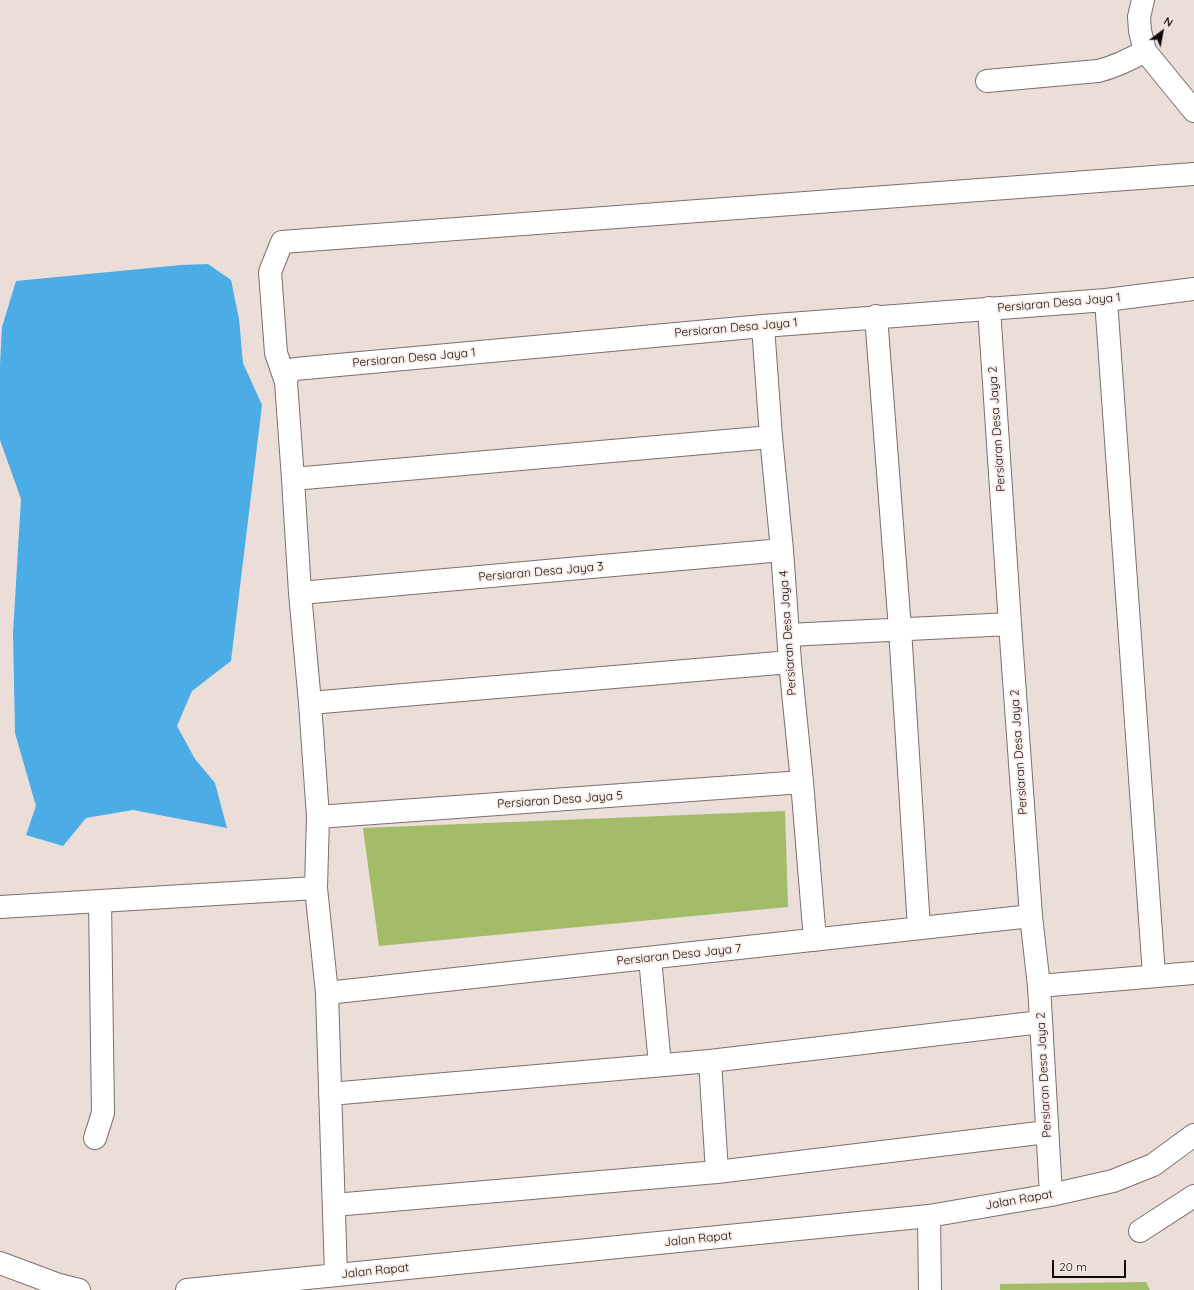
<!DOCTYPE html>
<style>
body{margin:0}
#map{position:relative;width:1194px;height:1290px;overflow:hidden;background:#ebded9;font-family:Quicksand,sans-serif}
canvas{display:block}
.north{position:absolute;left:1142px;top:12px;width:40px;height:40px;-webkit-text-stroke:3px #f8ebe6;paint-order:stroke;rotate:32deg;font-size:11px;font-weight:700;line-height:16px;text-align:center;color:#0f0b09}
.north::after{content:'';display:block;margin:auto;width:14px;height:18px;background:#0f0b09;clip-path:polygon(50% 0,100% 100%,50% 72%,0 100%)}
.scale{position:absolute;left:1052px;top:1260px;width:74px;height:18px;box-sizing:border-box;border:2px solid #0f0b09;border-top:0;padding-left:5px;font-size:12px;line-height:14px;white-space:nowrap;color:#0f0b09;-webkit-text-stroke:3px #f8ebe6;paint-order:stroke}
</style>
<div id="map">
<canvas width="1194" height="1290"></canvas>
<div class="north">N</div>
<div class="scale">20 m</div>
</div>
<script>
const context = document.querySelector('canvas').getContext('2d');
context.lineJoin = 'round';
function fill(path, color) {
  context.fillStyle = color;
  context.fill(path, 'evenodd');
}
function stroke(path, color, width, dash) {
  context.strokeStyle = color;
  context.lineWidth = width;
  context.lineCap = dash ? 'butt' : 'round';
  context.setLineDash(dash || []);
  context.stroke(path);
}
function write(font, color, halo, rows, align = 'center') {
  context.font = font + ' Quicksand,sans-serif';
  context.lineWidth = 3.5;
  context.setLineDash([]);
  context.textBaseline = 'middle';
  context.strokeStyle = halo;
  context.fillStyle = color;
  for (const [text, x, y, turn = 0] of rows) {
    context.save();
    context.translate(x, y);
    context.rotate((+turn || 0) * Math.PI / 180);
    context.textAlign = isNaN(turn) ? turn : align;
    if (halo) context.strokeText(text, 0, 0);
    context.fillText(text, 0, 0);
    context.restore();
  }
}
fill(new Path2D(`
 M785 811 788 907 379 946 363 828Z
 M1146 1282 1150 1290H1000V1284Z`), '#a2bc67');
fill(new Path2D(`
 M208 264 231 280 239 319 243 363 262 405 231 661 192 691 177 726 195 759 215 783 227 828 133 810 86 818 63 846 26 835 36 806 15 733 13 633 21 499 0 440V365L2 327 16 281 181 265Z`), '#4cace5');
const minor = new Path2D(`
 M1143 0 1139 17 1140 31 1145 51 1194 111
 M987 81 1098 71C1115 67 1129 60 1145 51
 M1106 300 1154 975
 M989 308 1010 624 1031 916 1039 986 1051 1195
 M876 316 900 629 919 928
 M763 326 771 437 782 550 790 662 802 782 815 940
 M286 382C287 376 289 372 295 369L763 326 1106 300 1194 289
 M293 479 771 437
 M300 593 782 550
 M788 635 1010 624
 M310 703 790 662
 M318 817 802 782
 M0 907 316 888
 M650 958 660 1065
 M1039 986 1194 973
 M327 993 1031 916
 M710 1061 717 1172
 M330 1094 710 1061 1041 1022
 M95 1138 103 1113 100 901
 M334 1205 717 1172 1047 1132
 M929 1216 930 1290
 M1140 1231 1194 1196
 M0 1263 59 1285 79 1290
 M336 1275 327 993 316 888 318 817 310 703 300 593 293 479 286 382 276 353 270 272 282 242 1194 174
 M187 1290 929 1216 1051 1195 1113 1181 1153 1165 1194 1135`);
stroke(minor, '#7b706c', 24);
stroke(minor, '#fff', 22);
write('12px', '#0f0b09', '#f8ebe6', [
 ["Persiaran Desa Jaya 1",1059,303,-5],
 ["Persiaran Desa Jaya 1",736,328,-5],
 ["Persiaran Desa Jaya 1",414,358,-5],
 ["Persiaran Desa Jaya 2",997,429,-94],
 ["Persiaran Desa Jaya 3",541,572,-5],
 ["Persiaran Desa Jaya 4",788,633,-94],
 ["Persiaran Desa Jaya 2",1019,752,-94],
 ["Persiaran Desa Jaya 5",560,800,-4],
 ["Persiaran Desa Jaya 7",679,955,-6],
 ["Persiaran Desa Jaya 2",1044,1075,-93],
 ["Jalan Rapat",1019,1200,-10],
 ["Jalan Rapat",698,1239,-6],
 ["Jalan Rapat",375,1271,-6]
]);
</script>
